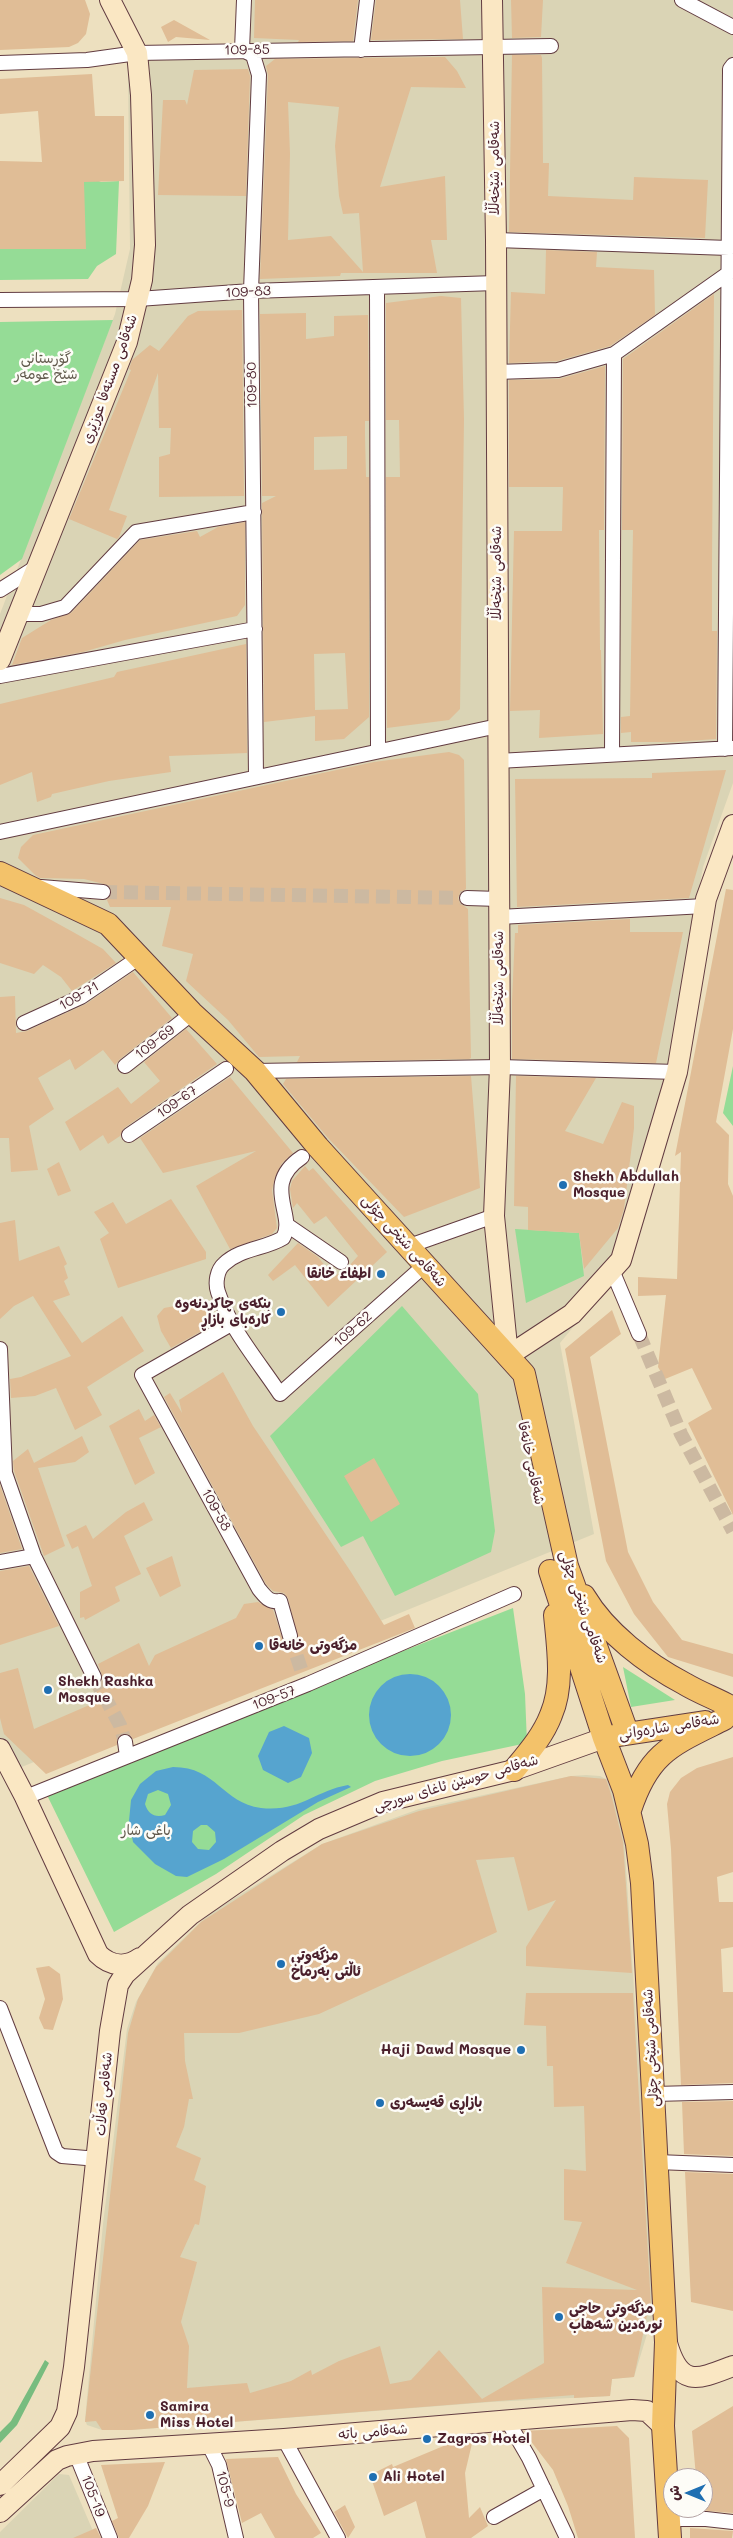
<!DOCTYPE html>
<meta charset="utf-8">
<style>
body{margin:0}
#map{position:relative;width:733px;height:2538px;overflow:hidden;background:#ede0bf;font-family:Mali,"Playpen Sans Arabic",sans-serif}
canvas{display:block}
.north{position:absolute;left:663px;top:2468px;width:50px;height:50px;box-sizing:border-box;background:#fdfcf7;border:1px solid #b5a4a5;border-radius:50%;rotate:270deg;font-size:14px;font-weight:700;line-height:20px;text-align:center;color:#4a1f2b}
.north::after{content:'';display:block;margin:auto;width:18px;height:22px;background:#1f6fb2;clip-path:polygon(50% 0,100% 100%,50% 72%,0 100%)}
</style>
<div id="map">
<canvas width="733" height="2538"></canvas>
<div class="north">ش</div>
</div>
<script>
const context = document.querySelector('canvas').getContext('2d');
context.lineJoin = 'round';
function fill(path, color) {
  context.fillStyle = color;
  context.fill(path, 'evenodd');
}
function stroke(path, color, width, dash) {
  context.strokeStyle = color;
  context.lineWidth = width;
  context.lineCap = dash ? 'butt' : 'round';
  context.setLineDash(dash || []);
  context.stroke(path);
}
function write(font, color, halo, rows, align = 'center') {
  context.font = font + ' Mali,"Playpen Sans Arabic",sans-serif';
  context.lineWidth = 5;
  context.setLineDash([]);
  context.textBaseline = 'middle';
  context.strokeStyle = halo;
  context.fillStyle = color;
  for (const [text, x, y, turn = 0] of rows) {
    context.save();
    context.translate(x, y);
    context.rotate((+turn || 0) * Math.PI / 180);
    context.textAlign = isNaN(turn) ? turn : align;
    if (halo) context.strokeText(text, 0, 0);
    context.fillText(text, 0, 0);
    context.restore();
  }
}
fill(new Path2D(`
 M237 0H733V783L703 867 647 1179 630 1258 560 1343 594 1534 2 1775 0 1771V614L115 314 130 249 128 71 138 47 236 44Z
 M586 1775 600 1776 614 1783 623 1822 655 2308 634 2377 612 2379 610 2396 491 2402 131 2430H102L87 2425 85 2420 103 2224 127 2029 136 2002 158 1963 209 1914 322 1844 419 1809 571 1776Z
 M59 2474 69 2475 96 2538H0V2532Z`), '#dad4b5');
fill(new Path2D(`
 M84 174 101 182 119 181 116 254 97 266 88 279 0 280V249Z
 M113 320 22 559 0 575V322Z
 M733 1066V1126L723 1113Z
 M515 1229 579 1233 584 1276 526 1303Z
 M402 1306 478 1394 495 1531 491 1552 395 1596 363 1536 341 1547 270 1436Z
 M513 1608 525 1694 527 1743 442 1761 375 1781 304 1815 216 1874 114 1932 45 1791Z
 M623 1667 675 1700 631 1707Z`), '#95dc96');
fill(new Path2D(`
 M45 2360 49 2363 17 2425 0 2443V2432L11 2421Z`), '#78bc7f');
fill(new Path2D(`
 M369 1715a41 41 0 1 1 82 0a41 41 0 1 1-82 0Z
 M284 1726 309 1738 312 1753 301 1777 288 1783 263 1770 258 1756 269 1732Z
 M173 1767C217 1767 222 1803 261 1808 301 1812 314 1791 348 1785L351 1787 318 1802 224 1859 187 1877 176 1876 155 1864 133 1842 129 1821 131 1800 140 1784 156 1771ZM158 1790 168 1794 171 1805 165 1815C155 1818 148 1814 145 1804L148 1794ZM201 1825H207L215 1832 216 1842 209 1850 198 1849 192 1842 193 1831Z`), '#56a4cf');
fill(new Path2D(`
 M0 0H85L90 14 86 34 78 43 69 47 0 50Z
 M255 0H358L353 41 298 42 299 40 254 38Z
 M376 0H460L463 39 371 40Z
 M511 0H543L541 37 512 38Z
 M174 20 210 40 176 37 168 42 161 27Z
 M512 55H541L542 58 543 163H549L548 196 633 200 634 177 708 180 705 238 509 232Z
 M445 57 457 71 466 88 411 87 380 187 445 176 447 240H431L437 273H341L340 276 260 279 268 75 266 66 275 59ZM288 102 339 107 335 146 339 196 343 214 359 213 363 272 331 236 288 240 290 154Z
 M248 69 250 76 246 196 158 195 163 100H185L187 105 194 70Z
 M92 74 95 116H124V181L84 182 86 249H0V161L42 162 38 111 0 114V79Z
 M546 250 597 252 596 267 654 270 655 315 610 346 557 361 509 363 511 292 545 294Z
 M714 294 712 561V631H717L716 739 673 742H631V732L621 733V717L630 716 633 530H622L623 359Z
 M441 296 461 298 464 419 460 709 449 720 387 728 386 477H400L399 420H386V303Z
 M242 310 244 496 159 497V457L170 454 171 428H159L158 373 109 510 127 516 119 537 117 539 69 519 131 370 129 369 132 360 150 345 159 351 188 316 198 311Z
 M306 313V339L334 336V316L368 315 369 421H365V436L366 477H369V717L344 739 315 741V710V716L264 722 262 503 276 496H262L260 314ZM347 436V469L314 470V437ZM345 653 348 709 315 710 314 654Z
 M605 366 604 530H599L600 650H601L603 734 539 738 540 710 510 711 514 531H562L563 487H509V380L559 379Z
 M245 522V605L237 616 125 640 83 652 12 665 22 638 51 620 71 613 140 540 197 531 200 537 218 527Z
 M246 644 247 753 169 756 171 772 109 781 52 794 51 797 37 802 32 772 0 785V704L114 677 117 672Z
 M449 752 459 755 464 760 466 889 460 893 458 898 460 903 468 909 471 1058 469 1059 297 1062 300 1056 259 1057 228 1020 186 981 193 954 162 946 171 907H110L107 900 112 892 108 885 84 879 40 878 35 875 18 858 21 847 33 835 374 762Z
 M726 770 689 898 517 907 515 779 652 778V773Z
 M726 889 733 890V1029L716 1122 729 1135 728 1184 733 1196V1515L688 1423 712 1409 692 1368 665 1379 658 1367 666 1295 638 1296V1277L677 1279 681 1152 675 1156Z
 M0 898 24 905 73 932 103 949 116 963 72 991 61 977 43 965 34 974 0 963Z
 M630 919V932H683L656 1063 512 1059V1001L515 933H518V925Z
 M133 972 172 1018 120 1059 115 1065 103 1050 75 1070 70 1059 38 1078 54 1109 29 1126 38 1170 11 1172 9 1138H0V997L15 996 16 1033 27 1031 86 1004Z
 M186 1029 217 1064 124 1128 120 1136 108 1144 103 1135 80 1151 65 1122 118 1087 131 1104 160 1081 144 1062Z
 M471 1076 480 1188 404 1217 328 1138 283 1084 286 1079Z
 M516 1076 596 1078 565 1131 603 1144 622 1102 634 1106V1128L624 1209 618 1228 584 1269 579 1233 528 1230V1207L514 1206Z
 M230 1077 293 1153 282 1163 275 1177 272 1190 277 1228 272 1234 230 1249 196 1186 256 1151 163 1173 140 1138Z
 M59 1162 71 1191 58 1196 47 1169Z
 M305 1166 309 1171 313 1168 387 1252 328 1307 295 1265 273 1281 268 1275 298 1243 318 1257 334 1277 348 1267 358 1256 326 1216 314 1224 297 1203 293 1208 290 1189 292 1181Z
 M171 1199 206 1252V1259L118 1288 100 1239 109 1233 94 1212 113 1202 126 1224Z
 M15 1220 19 1261 59 1246 67 1264 64 1266 68 1278 64 1281 70 1295 53 1301 82 1343 122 1316 144 1351 87 1387 102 1415 75 1430 56 1388 35 1396 11 1398 10 1379 21 1377 71 1356 33 1296 14 1306 0 1319V1223Z
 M203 1301 216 1323 171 1348 161 1331 157 1316 164 1308Z
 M612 1310 621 1334 590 1357 628 1552 653 1602 682 1640 733 1654V1677L668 1657 634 1614 606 1561 565 1349Z
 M223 1372 253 1426 351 1572 384 1625 409 1614 415 1628 133 1739 129 1734 123 1733 117 1738V1745L46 1774 4 1734 0 1718V1673L18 1668 34 1729 101 1700 93 1686 98 1685 103 1678 98 1664 139 1643 149 1666 155 1655 236 1618 244 1604 258 1602 273 1610 284 1643 292 1644 298 1639 288 1598 284 1593 273 1591 266 1584 164 1397 170 1393 182 1413 179 1400Z
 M139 1409 145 1421 154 1415 161 1427 139 1438 155 1473 135 1485 109 1426Z
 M82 1436 89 1452 75 1462 38 1468 65 1546 44 1556 14 1471 13 1461 28 1449 34 1463Z
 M374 1458 400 1504 371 1522 344 1476Z
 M0 1485 22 1549 0 1553Z
 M144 1502 153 1520 124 1536 141 1574 115 1587 120 1601 85 1620 84 1617 80 1618V1592L92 1586 78 1546 72 1549 66 1535 86 1525 93 1539 126 1512Z
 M172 1556 181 1586 160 1597 146 1568Z
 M29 1566 59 1626 0 1645V1571Z
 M733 1757V1872L717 1877 719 1902H733V1947L721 1949 723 1992H733V2083L681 2085 671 1849 667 1804 670 1792 681 1778 697 1768Z
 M571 1776 606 1779 611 1794 623 1842 632 1973 526 1966V1947L556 1900 528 1911 514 1857 476 1860 497 1932 319 2014 239 2033H184L185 2061 193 2099H189L184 2127 176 2147 201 2158 194 2180 206 2186 199 2225 195 2224 180 2257 197 2262 181 2322 189 2346 187 2388 247 2383 250 2393 291 2381 311 2370 312 2375 339 2361 380 2346 390 2384 411 2380 439 2350 482 2399 544 2363 542 2287 637 2290 566 2263 582 2222 564 2220V2169L586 2171 584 2106 554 2107 553 2066H547L546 2026 524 2025 526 1993H633L651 2306H649L634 2377 612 2379 610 2396 574 2398V2395L131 2430H102L96 2421 85 2422 128 2033 138 1999 156 1967 201 1922 322 1844 419 1811Z
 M49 1966 60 1974 63 1999 53 2030 44 2029 39 2018 45 1999 36 1968Z
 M733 2101V2156L684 2154 682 2102Z
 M685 2172 733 2174V2311L691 2302Z
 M733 2406V2513L698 2510V2508H703V2477H696L692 2431Z
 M617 2426 629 2438 635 2538H578L568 2506 553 2470 523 2431Z
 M470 2435H474L465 2473 469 2518 480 2507 488 2526 471 2538H426L416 2501 384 2516 370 2475 392 2464 393 2467Z
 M278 2457 296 2494 321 2533 313 2538H275L261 2513 242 2523 226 2459Z
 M165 2462 148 2506 129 2538H119L112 2521 118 2518 101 2465Z
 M345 2505 355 2527 348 2538 334 2512Z
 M96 2528 101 2538H73Z
 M690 2528 733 2531 732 2538H690Z`), '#e0bd96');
stroke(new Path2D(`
 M103 892 467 898
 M639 1334 681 1434 733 1531
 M290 1636 302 1672
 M94 1677 120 1725 125 1742`), '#ccb9a1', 14, [14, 7]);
const street = new Path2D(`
 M244 0 242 50 253 55 259 75 251 291 256 777
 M682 0 733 27
 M361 50 367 0
 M0 63 87 60 137 53 551 46
 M496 240 729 248
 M377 287 378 751
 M0 300 138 299 251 291 496 283
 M496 372 558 370 614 354 733 270
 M0 590 38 566
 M19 614H41L65 607 136 532 254 512
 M0 676 255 629
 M725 749 730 69 733 65
 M612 754 614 354
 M498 761 733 748
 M0 832 498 726
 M41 887 103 892
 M467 898 499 899
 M499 917 705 906
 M24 1023 81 997 131 963
 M125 1066 185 1019
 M255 1071 500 1067 677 1072
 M129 1135 226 1069
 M302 1157C260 1185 297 1215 283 1238 265 1249 241 1248 224 1264 217 1270 215 1283 218 1292 230 1329 259 1362 280 1394L426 1264
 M287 1225 341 1262
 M409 1246 494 1216
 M612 1270 639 1334
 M233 1323 142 1375 259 1589C265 1596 269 1603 280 1601L290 1636
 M0 1349 5 1473 34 1556 94 1677
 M0 1562 34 1556
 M125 1742 127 1756
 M31 1795 308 1684 514 1594
 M0 2008 56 2152 62 2156 98 2159
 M654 2094 733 2092
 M657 2162 733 2165
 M507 2420 529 2458 567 2538
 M284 2439 338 2538
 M208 2443 219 2465 236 2538
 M76 2454 110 2538
 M494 2517 544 2489
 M669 2519H706L733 2522`);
const secondary = new Path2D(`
 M492 0 496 240 500 1067 494 1216 508 1356 572 1314 621 1260 677 1072 706 899 733 825
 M0 660 127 342 142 280 145 245 141 95 137 53 110 0
 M0 1749 25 1797 98 1954C110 1966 126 1968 140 1958
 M667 2343C680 2388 697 2380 733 2366
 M0 2485 60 2427 67 2412 74 2367 110 2031 118 1985 125 1974 190 1915 282 1851 319 1829 383 1802 514 1770 604 1738
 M0 2512 57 2460 67 2456 93 2451 284 2439 632 2410 647 2411 663 2426`);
const primary = new Path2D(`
 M0 873 108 924 192 1013 255 1071 318 1147 524 1374 567 1566 627 1732
 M550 1571 604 1738 624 1790 637 1844 642 1883 666 2342 663 2426 670 2538
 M584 1596C606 1633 647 1664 685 1684 700 1693 717 1699 733 1708
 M613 1736 705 1722
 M514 1770C528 1753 543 1736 551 1715 564 1685 558 1647 555 1615
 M630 1810C649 1752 672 1745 724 1719`);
stroke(street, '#623c41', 16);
stroke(secondary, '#623c41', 22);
stroke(primary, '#623c41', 24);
stroke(street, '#fff', 14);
stroke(secondary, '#fae7c3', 20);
stroke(primary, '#f3c26a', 22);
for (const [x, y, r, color] of [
 [563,1185,5,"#1f6fb2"],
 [381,1274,5,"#1f6fb2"],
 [281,1312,5,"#1f6fb2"],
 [259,1646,5,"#1f6fb2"],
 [48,1690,5,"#1f6fb2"],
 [281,1964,5,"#1f6fb2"],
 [521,2050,5,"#1f6fb2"],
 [380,2103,5,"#1f6fb2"],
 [559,2317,5,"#1f6fb2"],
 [150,2415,5,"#1f6fb2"],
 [427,2439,5,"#1f6fb2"],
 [373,2477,5,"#1f6fb2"]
]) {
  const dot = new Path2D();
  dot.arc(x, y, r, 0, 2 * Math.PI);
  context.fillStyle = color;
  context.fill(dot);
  stroke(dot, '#fdfcf7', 2);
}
write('14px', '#4a1f2b', '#fdfcf7', [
 ["109-85",247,50,-1],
 ["شەقامی شێخەڵڵا",495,168,-90],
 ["109-83",248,292,-3],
 ["شەقامی مستەفا عوزێری",110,379,-70],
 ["109-80",252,385,-91],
 ["شەقامی شێخەڵڵا",497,573,-90],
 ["شەقامی شێخەڵڵا",499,978,-90],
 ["109-71",79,996,-30],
 ["109-69",155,1042,-38],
 ["109-67",177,1102,-35],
 ["شەقامی شێخی چۆلی",404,1241,48],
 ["109-62",353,1329,-41],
 ["شەقامی خانەقا",531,1463,78],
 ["109-58",216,1510,61],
 ["شەقامی شێخی چۆلی",583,1607,71],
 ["109-57",274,1698,-21],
 ["شەقامی شارەوانی",669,1727,-9],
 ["شەقامی حوسێن ئاغای سورچی",456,1783,-16],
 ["شەقامی شێخی چۆلی",651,2048,-93],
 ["شەقامی قەڵات",104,2094,-85],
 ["شەقامی باتە",373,2432,-5],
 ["105-9",225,2489,76],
 ["105-19",93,2496,69]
]);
write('14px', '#60584b', '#fdfcf7', [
 ["گۆڕستانی",46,359],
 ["شێخ عومەر",46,375],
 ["باغی شار",146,1831]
]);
write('bold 14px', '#4a1f2b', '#fdfcf7', [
 ["Shekh Abdullah",573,1177],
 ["Mosque",573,1193],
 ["اطفاء خانقا",371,1274,"right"],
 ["بنکەی چاکردنەوە",271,1304,"right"],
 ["کارەبای بازاڕ",271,1320,"right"],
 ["مزگەوتی خانەقا",269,1646],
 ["Shekh Rashka",58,1682],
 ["Mosque",58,1698],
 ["مزگەوتی",291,1956],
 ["ئاڵتی بەرماخ",291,1972],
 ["Haji Dawd Mosque",511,2050,"right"],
 ["بازاڕی قەیسەری",390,2103],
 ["مزگەوتی حاجی",569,2309],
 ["نورەدین شەهاب",569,2325],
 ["Samira",160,2407],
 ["Miss Hotel",160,2423],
 ["Zagros Hotel",437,2439],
 ["Ali Hotel",383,2477]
], 'left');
</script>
